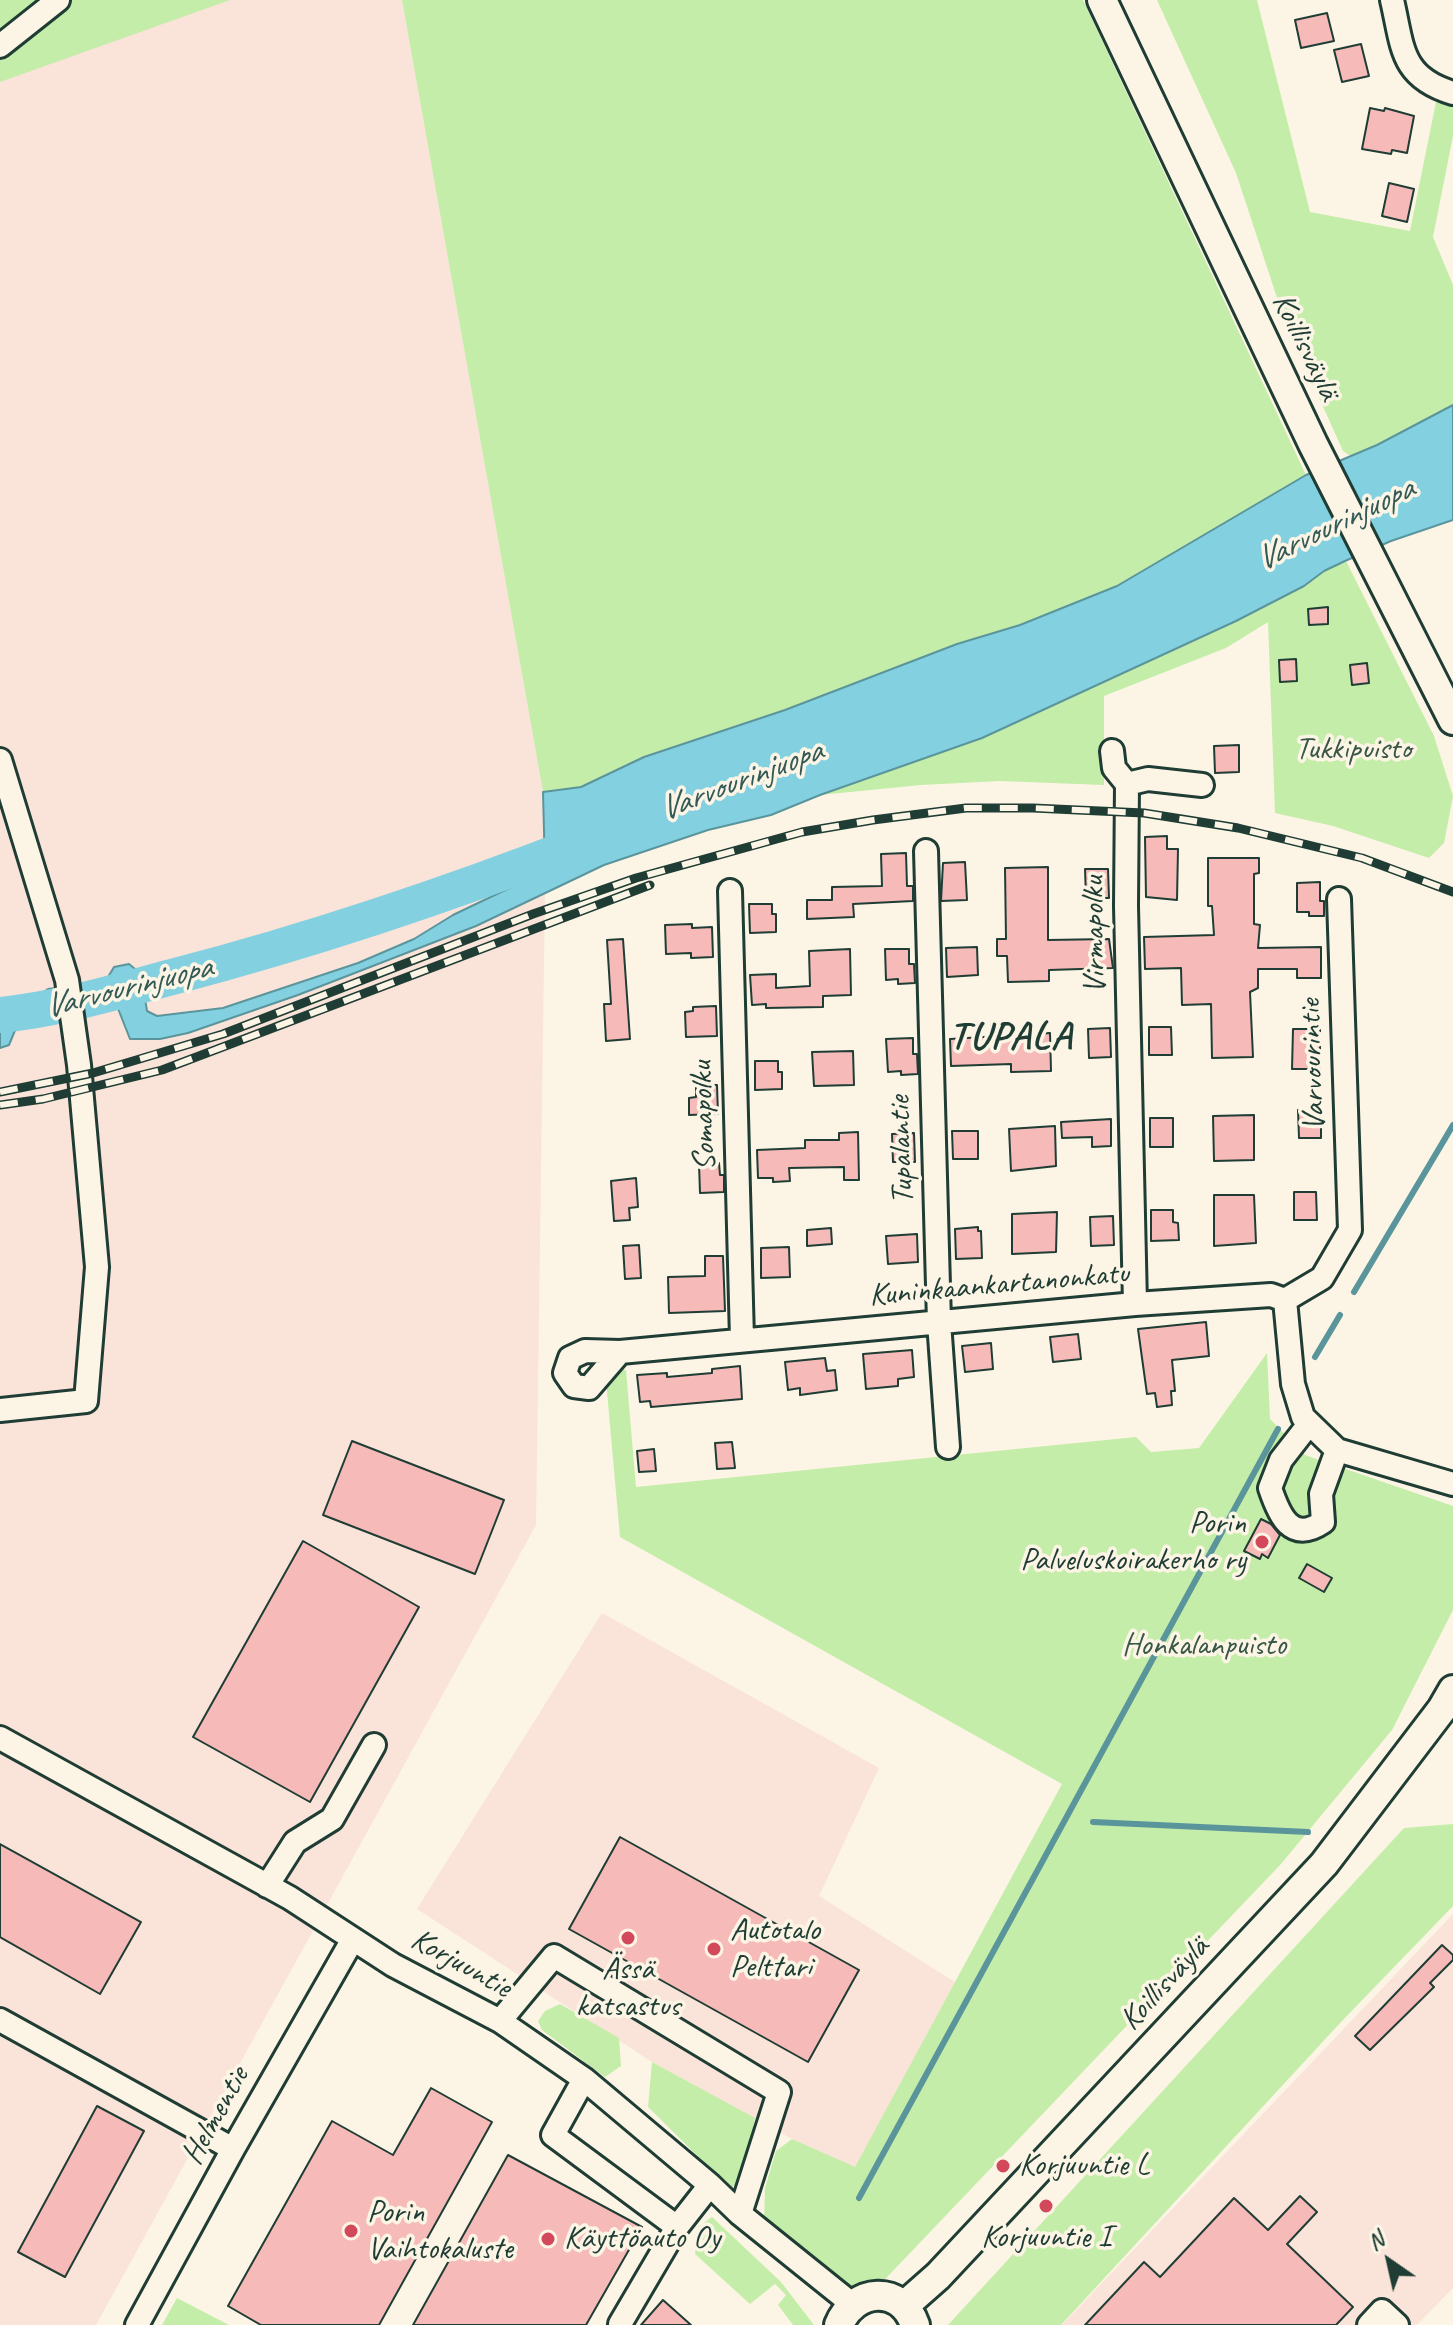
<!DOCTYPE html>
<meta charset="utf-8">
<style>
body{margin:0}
#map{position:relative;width:1453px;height:2325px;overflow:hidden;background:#fcf5e5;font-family:Caveat,sans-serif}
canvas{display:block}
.north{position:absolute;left:1349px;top:2221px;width:80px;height:80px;-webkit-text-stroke:6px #fcf5e5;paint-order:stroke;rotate:326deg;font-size:22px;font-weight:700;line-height:32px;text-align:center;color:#1f3d34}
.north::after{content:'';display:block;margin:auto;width:28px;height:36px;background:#1f3d34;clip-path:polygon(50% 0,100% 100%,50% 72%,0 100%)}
</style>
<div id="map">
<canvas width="1453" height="2325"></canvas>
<div class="north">N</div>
</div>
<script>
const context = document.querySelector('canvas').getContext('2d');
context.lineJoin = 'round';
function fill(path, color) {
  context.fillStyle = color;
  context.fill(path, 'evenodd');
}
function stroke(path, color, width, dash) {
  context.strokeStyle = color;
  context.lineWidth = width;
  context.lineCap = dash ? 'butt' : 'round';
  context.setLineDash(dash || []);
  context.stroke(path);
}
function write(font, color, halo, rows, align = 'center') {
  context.font = font + ' Caveat,sans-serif';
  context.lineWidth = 7;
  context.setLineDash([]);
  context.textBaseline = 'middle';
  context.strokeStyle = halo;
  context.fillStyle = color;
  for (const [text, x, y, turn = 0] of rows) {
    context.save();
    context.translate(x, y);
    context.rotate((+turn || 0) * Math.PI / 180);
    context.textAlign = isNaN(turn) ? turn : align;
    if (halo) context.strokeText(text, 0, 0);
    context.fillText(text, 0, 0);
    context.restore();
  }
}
fill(new Path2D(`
 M0 0H402L543 792 545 890 536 1525 96 2325H0Z
 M602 1613 879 1768 819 1896 955 1982 855 2168 792 2139 652 2062 417 1909Z
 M1453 1914V2288L1417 2325H1062Z`), '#fae3d8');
fill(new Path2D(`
 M0 0H230L0 82Z
 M402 0H1083L1306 475 1117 586 1020 625 957 644 785 710 644 757 581 787 543 792Z
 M1157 0H1257L1310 212 1410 231 1436 102 1453 106V136L1433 237 1453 285V405L1352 457 1343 451 1285 322 1236 173Z
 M1346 561 1434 736 1453 796 1444 843 1429 858 1333 826 1275 813 1268 622 1226 648 1104 696V785L1000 781 921 785 820 795 982 738 1236 621 1304 586 1324 571Z
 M1267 1353 1270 1419 1305 1455 1453 1506V1610L1392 1730 1281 1864 869 2296 833 2277 764 2225 765 2188 776 2151 792 2139 855 2167 1062 1784 620 1537 605 1369 626 1370 636 1487 1136 1437 1151 1452 1199 1448Z
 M1453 1824V1906L1341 2022 1061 2325H948L1404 1828Z
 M560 2004 619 2038 621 2066 605 2077 542 2030 538 2021 545 2011Z
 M652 2062 755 2118 745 2173 731 2189 648 2107Z
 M712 2217 781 2282 814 2325H793L778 2305 786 2295 775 2284 750 2304 695 2254 698 2227Z
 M177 2298 229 2325H162Z`), '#c4eda9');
const water = new Path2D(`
 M1453 405V520L1391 541 1345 561 1324 571 1304 586 1236 621 982 738 820 795 771 815 708 830 604 865 476 926 298 995 188 1033 160 1039H130L117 1006 54 1019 18 1023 9 1045 0 1048V1006L28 1002 48 989 89 983 108 977 114 967 129 964 141 974 147 1011 157 1016 223 1008 358 963 414 939 453 915 545 871 543 792 581 787 644 757 785 710 957 644 1020 625 1117 586 1306 475 1377 445Z`);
fill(water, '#83d0e1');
stroke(water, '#5b959c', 2);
stroke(new Path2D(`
 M1354 1292 1453 1125
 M1315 1357 1340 1315
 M1093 1822 1308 1832
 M859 2198 1278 1429`), '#5b959c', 6);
stroke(new Path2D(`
 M0 1015C59 1009 115 992 172 977 314 940 453 893 589 840`), '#83d0e1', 36);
const building = new Path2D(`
 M1327 13 1334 41 1301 48 1295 20Z
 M1361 44 1369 76 1342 82 1334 50Z
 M1370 108 1384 111 1385 108 1414 116 1407 153 1392 150 1391 154 1362 149Z
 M1389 183 1414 189 1407 222 1382 216Z
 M1328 607V624L1309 625 1308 609Z
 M1296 659 1297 681 1280 682 1279 660Z
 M1367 663 1369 683 1352 685 1350 665Z
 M1239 745V772L1215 773 1214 746Z
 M1167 836V849H1178L1177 900 1146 897 1145 837Z
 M906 853 907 886H913V901L853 904 854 917 807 919V900H832V887L882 886 881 854Z
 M1208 858H1259V873L1254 874V924L1260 925 1258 948 1321 947V978H1297V969H1258V988L1250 992 1253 1057 1212 1058 1211 1004 1182 1005 1181 968 1145 969 1144 937 1214 935 1212 906H1208Z
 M965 862 967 900 941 901 943 863Z
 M1048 867V940L1109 939 1113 968 1049 970V981L1008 982 1007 956H997V939H1006L1005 868Z
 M1085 869H1108L1109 898H1086Z
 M1320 882V901H1324V916H1309V912H1297V883Z
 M749 904H772V914H776V932L750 933Z
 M692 924V928L712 927 713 957 691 958V953L666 954 665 925Z
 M623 939 630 1039 606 1041 604 1004H611L607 940Z
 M977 947 978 975 947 977 946 948Z
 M850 949 851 995 823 996V1007L766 1008V1004L752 1005 750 975 776 974V988L810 986 809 951Z
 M885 949H909V964H914L915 983 898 984V979L886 980Z
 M716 1006 717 1036 686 1037 685 1012 693 1011V1007Z
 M1149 1027H1171L1172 1055H1149Z
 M1110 1028 1111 1057 1089 1058 1088 1029Z
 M1293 1029H1320V1069H1292Z
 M1050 1033 1051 1071 1011 1072V1064L951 1066 950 1039Z
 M913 1038V1054H917L918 1074 901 1075V1071L888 1072 886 1039Z
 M853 1051 854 1085 814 1086 812 1052Z
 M755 1061H778V1072H782V1089L755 1090Z
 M696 1085H717L718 1114 689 1115V1098L696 1097Z
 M1298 1110H1321V1138H1299Z
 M1254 1115V1160L1214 1161 1213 1116Z
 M1150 1118H1173V1147H1150Z
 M1111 1119V1146L1092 1147V1137L1062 1138 1061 1122Z
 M1055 1126 1056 1166 1011 1171 1009 1129Z
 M952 1131H978V1159H953Z
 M858 1132 859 1180H844V1167L789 1168 790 1181 773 1182V1178H758L757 1150 805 1148V1140H839V1133Z
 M914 1133 915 1162H893L892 1134Z
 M719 1163 720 1175H724V1192L700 1193 699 1164Z
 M636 1178 638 1207 629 1208 630 1220 614 1221 611 1181Z
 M1294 1192H1316L1317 1220H1294Z
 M1214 1195H1254L1256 1243 1214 1246Z
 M1151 1210H1173V1222L1178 1223 1179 1240 1151 1241Z
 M1057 1212 1056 1252 1012 1254V1214Z
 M1113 1216 1114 1245 1091 1246 1090 1217Z
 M978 1227V1231H981L982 1258 956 1259 955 1229Z
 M831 1228 832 1244 807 1246V1230Z
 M917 1234 918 1262 888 1264 886 1236Z
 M639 1245 641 1278 625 1279 623 1246Z
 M789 1247 790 1277 761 1278V1248Z
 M705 1256H723L725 1311 669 1313 668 1277 705 1276Z
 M1206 1322 1209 1356 1172 1360 1175 1391H1171L1172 1405 1157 1407 1155 1393 1147 1394 1138 1329Z
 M1078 1334 1081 1359 1053 1362 1050 1337Z
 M991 1343 993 1369 965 1372 962 1346Z
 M912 1350 914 1377 898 1379V1386L866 1389 863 1354Z
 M825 1358 827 1371 835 1370 837 1390 800 1395V1388L788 1390 785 1362Z
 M740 1366 742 1399 651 1407 650 1401 640 1402 637 1375 667 1373V1377L712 1373V1369Z
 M352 1441 504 1500 475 1574 323 1515Z
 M732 1442 735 1468 717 1469 715 1443Z
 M654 1449 656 1471 639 1472 637 1451Z
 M1261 1519 1271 1524 1280 1535 1268 1558 1262 1554 1260 1559 1244 1551Z
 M303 1541 419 1607 310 1802 193 1737Z
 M1307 1564 1332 1578 1324 1592 1299 1578Z
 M620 1837 859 1970 808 2062 569 1929Z
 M0 1844 141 1922 100 1994 0 1937Z
 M1442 1945 1453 1955V1960L1430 1983 1434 1987 1370 2050 1355 2036Z
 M431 2088 492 2122 379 2325H261L228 2306 332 2121 393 2155Z
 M97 2106 144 2131 65 2277 18 2252Z
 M508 2155 642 2227 586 2325H413Z
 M1300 2196 1317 2212 1287 2244 1353 2307 1336 2325H1085L1144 2262 1160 2277 1234 2198 1268 2230Z
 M663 2300 691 2325H641Z`);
fill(building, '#f6bab8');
stroke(building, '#1f3d34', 2);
const minor = new Path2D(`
 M1392 0C1403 47 1400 77 1453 93
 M0 46 58 0
 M1112 751 1114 768 1127 784
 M0 760 67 980 79 1065 97 1267 86 1401 0 1410
 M926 851 939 1322 948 1447
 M730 891 742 1339
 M1285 1300 1293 1384 1303 1417 1337 1450 1453 1484
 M1135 1304 1126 906 1127 784 1148 779 1202 785
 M620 1352 585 1351 570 1358 565 1373 574 1386 589 1388 620 1352 1135 1304 1271 1295 1285 1300 1322 1278 1350 1230 1339 899
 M1309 1424 1281 1460 1270 1488C1279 1515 1291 1544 1323 1522L1321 1494 1337 1450
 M0 1738 290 1898 393 1965 500 2021 584 2079 710 2185 740 2214 852 2304
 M267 1886 295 1842 332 1819 374 1745
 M0 2020 233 2149
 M500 2021 554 1956 779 2092 740 2214
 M584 2079 553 2135 677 2227 710 2185
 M620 2324 677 2227
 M137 2325 233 2149 353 1939
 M1369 2325 1382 2311 1397 2325`);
const major = new Path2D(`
 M1102 0 1313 444 1453 720
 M904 2306 938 2276 1324 1864 1442 1709 1453 1690
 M839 2325C854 2288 901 2284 915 2325`);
stroke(minor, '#1f3d34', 28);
stroke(major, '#1f3d34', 34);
stroke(minor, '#fcf5e5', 22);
stroke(major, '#fcf5e5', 28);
const rail = new Path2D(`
 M0 1092 93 1073 223 1034 533 914 636 878 802 832 873 820 966 808H1033L1144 813 1238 828 1362 858 1453 892
 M0 1105 43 1099 162 1070 650 885`);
stroke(rail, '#1f3d34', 9);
stroke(rail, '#fcf5e5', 6, [18]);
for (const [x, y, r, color] of [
 [1262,1542,8,"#d1495b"],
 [628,1938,8,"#d1495b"],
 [714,1949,8,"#d1495b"],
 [1003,2166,8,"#d1495b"],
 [1046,2206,8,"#d1495b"],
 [351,2231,8,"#d1495b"],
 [548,2239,8,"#d1495b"]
]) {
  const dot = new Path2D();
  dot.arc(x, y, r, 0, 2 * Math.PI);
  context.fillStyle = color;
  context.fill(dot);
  stroke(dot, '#fcf5e5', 3);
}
write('32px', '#1f3d34', '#fcf5e5', [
 ["Koillisväylä",1305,347,64],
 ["Virmapolku",1095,935,-91],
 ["Varvourintie",1313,1065,-92],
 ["Somapolku",704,1116,-92],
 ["Tupalantie",902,1150,-92],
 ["Kuninkaankartanonkatu",999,1285,-5],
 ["Korjuuntie",461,1964,29],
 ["Koillisväylä",1165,1984,-47],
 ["Helmentie",216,2116,-61]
]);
write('32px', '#385746', '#fcf5e5', [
 ["Tukkipuisto",1353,750],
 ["Honkalanpuisto",1204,1646]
]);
write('32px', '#1f3d34', '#fcf5e5', [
 ["Porin",1246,1524,"right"],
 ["Palveluskoirakerho ry",1246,1561,"right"],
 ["Autotalo",730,1931],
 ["Pelttari",730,1968],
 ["Ässä",628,1970,"center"],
 ["katsastus",628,2007,"center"],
 ["Korjuuntie L",1019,2166],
 ["Porin",367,2213],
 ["Vaihtokaluste",367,2250],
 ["Korjuuntie I",1046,2238,"center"],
 ["Käyttöauto Oy",564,2239]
], 'left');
write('italic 34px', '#335a57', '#fcf5e5', [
 ["Varvourinjuopa",1335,525,-26],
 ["Varvourinjuopa",741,781,-21],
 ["Varvourinjuopa",128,988,-14]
]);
context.letterSpacing = '2px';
write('bold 40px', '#1f3d34', '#fcf5e5', [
 ["TUPALA",1011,1038]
]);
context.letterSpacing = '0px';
</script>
